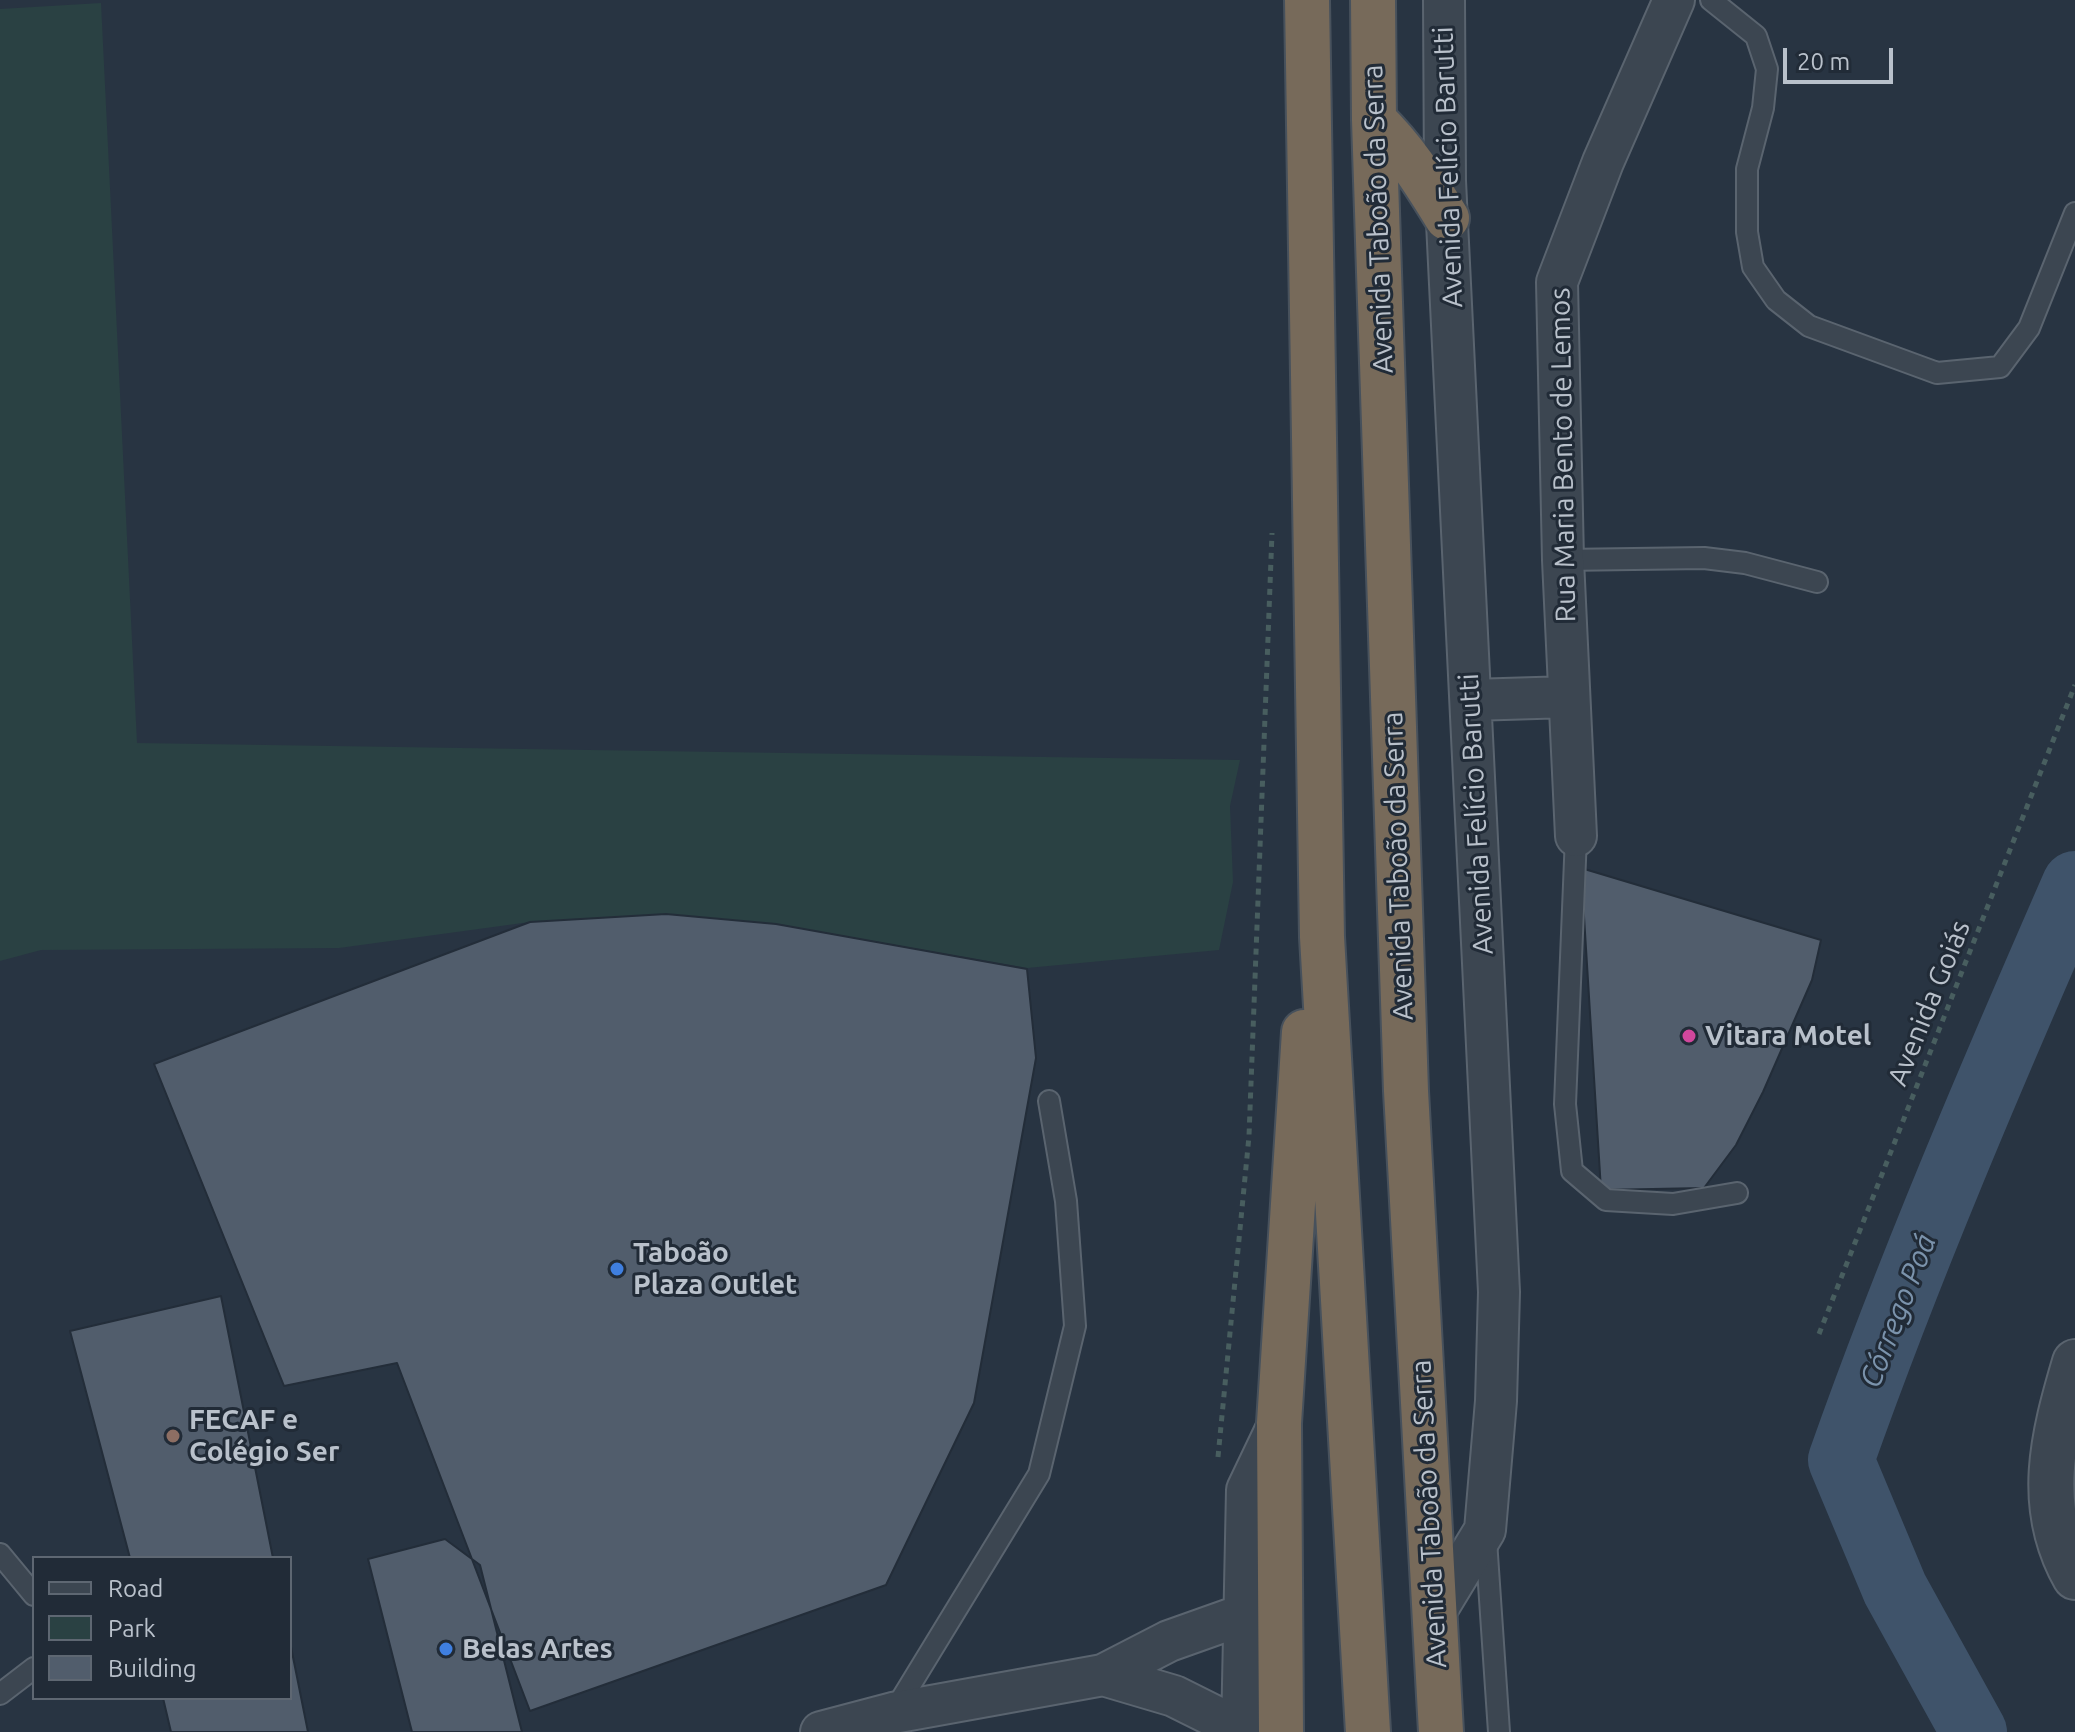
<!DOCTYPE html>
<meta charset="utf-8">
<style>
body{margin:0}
#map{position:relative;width:2075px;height:1732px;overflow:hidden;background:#283442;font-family:Ubuntu,sans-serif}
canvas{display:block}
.legend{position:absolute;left:32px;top:1556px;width:260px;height:144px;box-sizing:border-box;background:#212b37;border:2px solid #5e6772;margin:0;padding:10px 14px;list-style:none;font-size:24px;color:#b9c1cb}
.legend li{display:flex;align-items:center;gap:16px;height:40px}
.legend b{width:40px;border:2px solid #5e6772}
.scale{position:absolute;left:1783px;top:48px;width:110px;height:36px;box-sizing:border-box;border:4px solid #b9c1cb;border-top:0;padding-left:10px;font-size:24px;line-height:28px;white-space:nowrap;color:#b9c1cb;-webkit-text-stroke:6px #212b37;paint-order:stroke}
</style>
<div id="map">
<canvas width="2075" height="1732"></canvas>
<ul class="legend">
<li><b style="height:10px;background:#3c4651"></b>Road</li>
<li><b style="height:22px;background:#2a4143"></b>Park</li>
<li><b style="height:22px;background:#515d6c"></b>Building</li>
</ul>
<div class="scale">20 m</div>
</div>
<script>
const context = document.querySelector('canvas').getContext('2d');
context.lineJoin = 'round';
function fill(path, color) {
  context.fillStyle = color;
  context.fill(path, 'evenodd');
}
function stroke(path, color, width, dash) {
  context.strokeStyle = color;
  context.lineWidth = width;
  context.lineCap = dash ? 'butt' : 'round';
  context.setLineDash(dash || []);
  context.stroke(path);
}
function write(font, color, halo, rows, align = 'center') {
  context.font = font + ' Ubuntu,sans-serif';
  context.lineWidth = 6;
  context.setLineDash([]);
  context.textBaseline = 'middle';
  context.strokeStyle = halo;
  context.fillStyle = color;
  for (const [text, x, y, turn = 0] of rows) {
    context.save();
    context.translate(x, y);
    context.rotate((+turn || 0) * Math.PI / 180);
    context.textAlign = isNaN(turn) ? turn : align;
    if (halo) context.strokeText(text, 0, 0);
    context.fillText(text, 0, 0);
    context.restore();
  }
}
fill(new Path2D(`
 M101 3 137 743 1240 760 1230 806 1233 882 1219 950 1027 968 776 924 666 914 530 922 339 948 41 950 0 961V9Z`), '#2a4143');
stroke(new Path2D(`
 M1974 1732 1895 1589 1841 1460C1910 1265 1992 1074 2075 884`), '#3f536a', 66);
const building = new Path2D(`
 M1581 868 1821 940 1812 980 1763 1092 1736 1145 1704 1188 1601 1190Z
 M666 914 776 924 1027 969 1036 1058 974 1403 886 1585 530 1711 397 1363 284 1386 154 1064 530 922Z
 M221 1296 273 1558H130L70 1331Z
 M445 1539 480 1565 522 1732H412L368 1559Z
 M290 1642 308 1732H171L163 1698H290Z`);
fill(building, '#515d6c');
stroke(building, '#232d39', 2);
const service = new Path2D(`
 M1711 0 1756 36 1767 69 1763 108 1747 169V232L1753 267 1776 300 1809 326 1937 373 2000 367 2029 328 2075 213
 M1563 560 1704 558 1745 563 1817 582
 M1576 836 1565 1104 1572 1171 1606 1200 1673 1204 1737 1193
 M1486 1540 1499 1732
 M0 1554 34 1595
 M0 1694 34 1668
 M893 1713 1039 1474 1075 1326 1066 1201 1049 1101`);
const minor = new Path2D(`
 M1471 700 1569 697
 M1576 836 1563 560 1557 282 1603 162 1674 0
 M1434 1614 1485 1530 1496 1401 1499 1292 1445 181 1444 0
 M1103 1675 1174 1696 1242 1730
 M821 1732 893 1713 1103 1675 1169 1641 1245 1614
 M1242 1732 1247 1490 1279 1423`);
const tertiary = new Path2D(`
 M2075 1362C2053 1436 2035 1506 2075 1577`);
const motorway = new Path2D(`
 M1307 0 1322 937 1368 1732
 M1373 0 1374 120 1406 1091 1441 1732
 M1374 120C1405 150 1425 182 1447 218
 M1281 1732 1279 1423 1304 1032`);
stroke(service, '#5a646f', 24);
stroke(minor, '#5a646f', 44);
stroke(tertiary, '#5a646f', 48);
stroke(motorway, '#47515c', 48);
stroke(new Path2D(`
 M1819 1334 2075 685
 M1218 1457 1249 1136 1272 533`), '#485e5f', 5, [6, 6]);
stroke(service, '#3c4651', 20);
stroke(minor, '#3c4651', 40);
stroke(tertiary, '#3c4651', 44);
stroke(motorway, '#776a5a', 44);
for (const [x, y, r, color] of [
 [1689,1036,8,"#d1479c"],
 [617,1269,8,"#3f7fe0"],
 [173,1436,8,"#8d6e63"],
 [446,1649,8,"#3f7fe0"]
]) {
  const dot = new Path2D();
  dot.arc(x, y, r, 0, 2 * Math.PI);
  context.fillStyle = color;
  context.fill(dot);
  stroke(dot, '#212b37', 3);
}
write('28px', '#b9c1cb', '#212b37', [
 ["Avenida Felício Barutti",1448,167,-92],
 ["Avenida Taboão da Serra",1378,219,-92],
 ["Rua Maria Bento de Lemos",1563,455,-91],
 ["Avenida Felício Barutti",1476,814,-93],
 ["Avenida Taboão da Serra",1398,866,-92],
 ["Avenida Goiás",1929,1003,-68],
 ["Avenida Taboão da Serra",1429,1514,-93]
]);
write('bold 28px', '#b9c1cb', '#212b37', [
 ["Vitara Motel",1705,1036],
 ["Taboão",633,1253],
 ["Plaza Outlet",633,1285],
 ["FECAF e",189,1420],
 ["Colégio Ser",189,1452],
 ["Belas Artes",462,1649]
], 'left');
write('italic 30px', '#7b93ac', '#212b37', [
 ["Córrego Poá",1898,1311,-69]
]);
</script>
